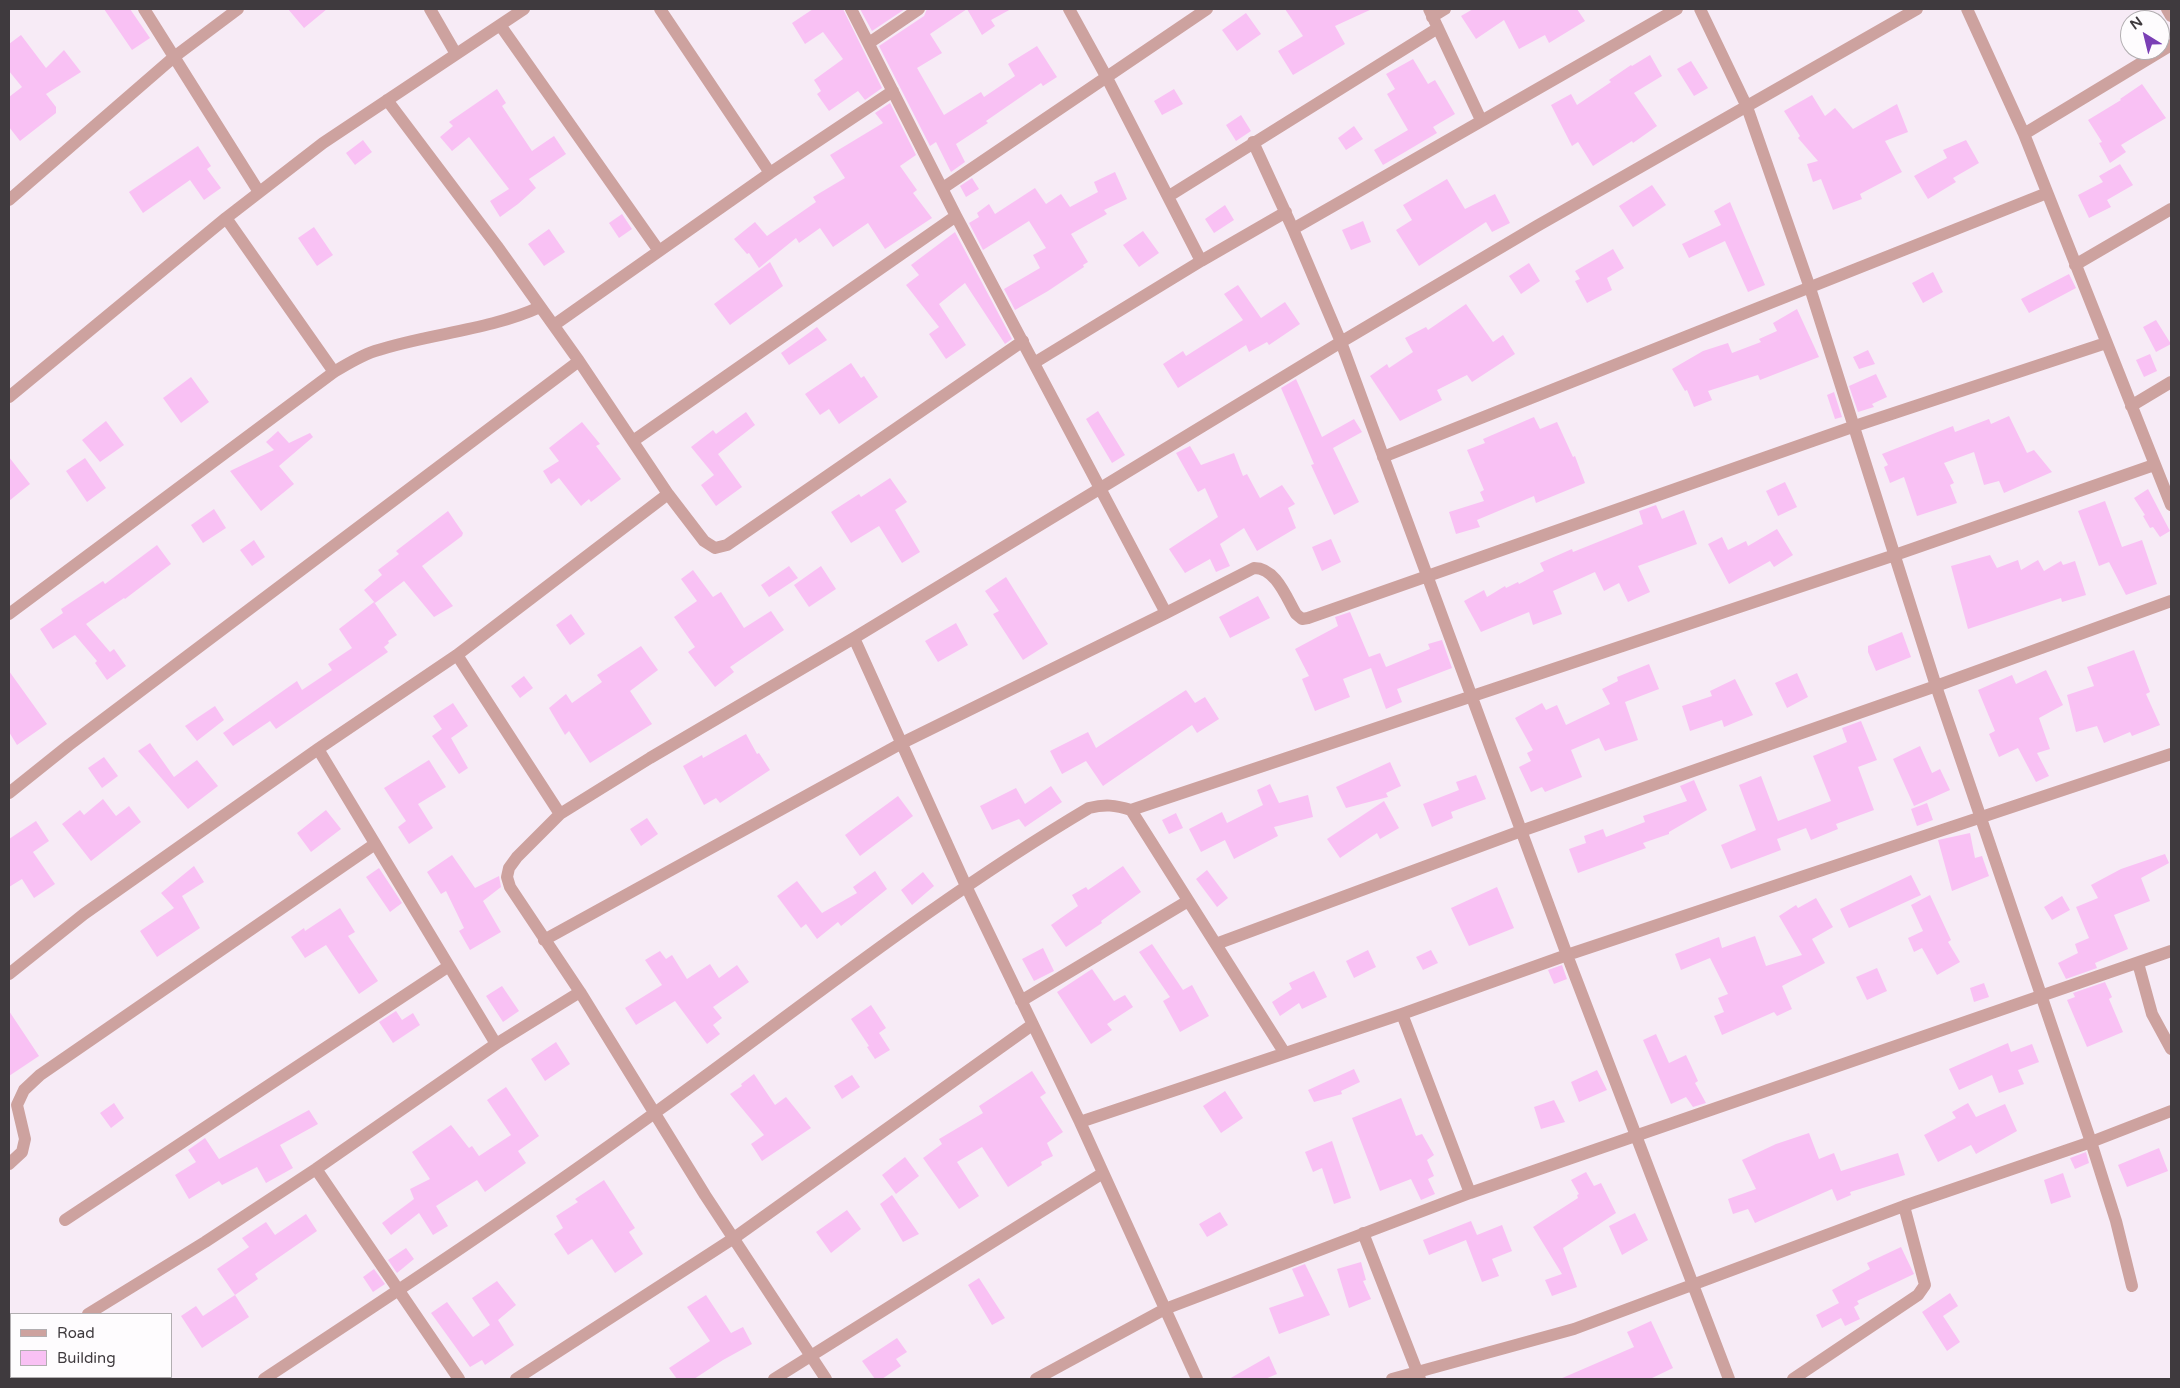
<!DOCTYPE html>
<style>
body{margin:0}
#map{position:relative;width:2180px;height:1388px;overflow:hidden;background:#f7ebf6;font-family:"Varela Round",sans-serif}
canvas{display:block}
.frame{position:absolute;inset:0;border:10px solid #3f3a3e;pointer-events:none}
.legend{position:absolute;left:10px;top:1313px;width:162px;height:65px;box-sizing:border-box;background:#fefcfe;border:1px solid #b2aeb1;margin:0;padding:6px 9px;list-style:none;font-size:15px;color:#3f3a3e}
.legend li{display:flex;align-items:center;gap:10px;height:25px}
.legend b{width:25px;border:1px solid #b2aeb1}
.north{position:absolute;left:2120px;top:10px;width:50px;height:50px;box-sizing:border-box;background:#fefcfe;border:1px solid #b2aeb1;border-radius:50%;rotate:324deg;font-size:14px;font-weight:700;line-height:20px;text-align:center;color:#3f3a3e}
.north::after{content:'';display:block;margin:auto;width:18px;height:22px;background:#7a3fb5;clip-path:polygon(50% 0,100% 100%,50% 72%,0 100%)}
</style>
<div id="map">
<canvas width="2180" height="1388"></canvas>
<div class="frame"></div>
<ul class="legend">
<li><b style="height:6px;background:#cda29f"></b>Road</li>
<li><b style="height:14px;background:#f9c1f4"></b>Building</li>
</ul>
<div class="north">N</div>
</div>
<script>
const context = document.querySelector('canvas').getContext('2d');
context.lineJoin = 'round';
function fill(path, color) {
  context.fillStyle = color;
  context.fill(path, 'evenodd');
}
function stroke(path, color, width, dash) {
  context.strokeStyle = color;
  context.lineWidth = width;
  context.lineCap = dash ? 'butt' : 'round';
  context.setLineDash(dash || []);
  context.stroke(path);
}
fill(new Path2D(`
 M104 9H130L150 38 132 50Z
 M288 9H327L304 28Z
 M813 9H843L882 88 865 100 858 91 829 111 817 94 821 91 814 80 843 59 823 32 805 44 792 23Z
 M860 9H905L872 31Z
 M927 9H1011L991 20 995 26 982 35 967 9 930 34 942 53 917 68 944 115 981 92 984 97 1015 76 1008 64 1037 46 1057 77 1043 86 1041 83 986 121 988 123 956 144 965 162 951 172 936 142 930 146 879 46 924 16Z
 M1285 9H1372L1335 26 1345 44 1293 75 1278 51 1303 36Z
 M1473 9H1577L1585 21 1549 43 1545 35 1519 49 1504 20 1476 39 1461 16Z
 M1246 13 1261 34 1237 51 1222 30Z
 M21 35 46 68 64 50 81 72 46 94 56 107V113L20 141 9 127V97L22 87 9 71V44Z
 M1650 55 1662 76 1634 93 1657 126 1633 143 1632 141 1593 166 1578 142 1572 146 1551 105 1571 94 1577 105 1611 82 1609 80 1631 65 1632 66Z
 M1413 59 1428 84 1435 80 1455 114 1433 127 1437 133 1383 165 1374 150 1408 130 1387 94 1395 89 1386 74Z
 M1691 61 1708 88 1694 96 1677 69Z
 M2142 84 2166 118 2121 145 2126 152 2110 163 2099 143 2102 142 2088 120 2121 100 2120 99Z
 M497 89 506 103 502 106 532 151 554 136 566 154 529 179 536 188 518 204 500 217 490 201 509 189 469 137 452 151 440 137 453 126 449 122Z
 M1174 89 1183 104 1162 115 1154 101Z
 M1812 95 1825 116 1835 108 1853 129 1897 104 1908 132 1885 141 1902 172 1860 194 1862 199 1833 210 1821 179 1813 182 1807 164 1818 161 1798 138 1800 136 1784 111Z
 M890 103 916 155 900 166 917 190 913 193 932 218 885 249 868 223 833 247 820 228 799 243 796 238 759 268 749 253 747 254 734 239 755 222 767 236 816 202 813 197 845 178 830 155 883 123 875 113Z
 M1241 115 1251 131 1236 141 1226 125Z
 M1354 126 1363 139 1346 150 1338 138Z
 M363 140 372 152 355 165 346 153Z
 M1966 140 1979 163 1953 178 1956 182 1928 199 1914 176 1947 158 1943 150Z
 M198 146 211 166 207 169 221 188 204 200 190 180 143 213 129 192Z
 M2120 164 2133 185 2107 200 2111 207 2089 218 2078 195 2103 182 2099 176Z
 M1115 172 1127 199 1104 210 1107 214 1071 234 1088 262 1083 265 1084 267 1048 291 1015 310 1004 289 1040 268 1033 255 1046 248 1029 221 983 250 969 223 979 217 977 213 989 204 995 214 1035 188 1046 204 1061 194 1070 207 1098 192 1094 182Z
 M972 178 979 189 966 197 960 186Z
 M1447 179 1465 209 1495 194 1510 223 1492 232 1486 222 1419 266 1396 230 1412 220 1403 205Z
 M1652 185 1666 205 1633 227 1619 206Z
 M1730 202 1765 285 1748 292 1725 241 1689 258 1682 244 1721 225 1714 211Z
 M1225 205 1234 220 1214 233 1205 219Z
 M622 214 632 229 619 238 609 223Z
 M1363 221 1371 242 1351 250 1342 230Z
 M314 227 333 255 317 266 298 238Z
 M549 229 565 252 544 266 528 244Z
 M1143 231 1159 253 1139 267 1123 245Z
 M955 232 1012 339 1005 344 965 283 939 304 966 345 946 359 929 334 939 327 906 285 919 275 911 265Z
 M1613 249 1624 268 1607 278 1612 290 1587 303 1575 281 1580 279 1575 271Z
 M770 262 783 286 730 325 714 304Z
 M1529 263 1540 281 1521 294 1509 276Z
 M1933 272 1943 292 1923 303 1912 283Z
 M2069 274 2076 288 2029 313 2021 299Z
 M1238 285 1261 318 1285 302 1300 324 1269 345 1267 342 1249 352 1246 345 1178 388 1163 364 1183 351 1186 356 1243 320 1224 294Z
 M1466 304 1493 342 1503 335 1515 354 1472 382 1467 375 1437 390 1442 400 1400 421 1370 376 1387 364 1389 368 1413 352 1405 338 1426 327 1428 330Z
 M1797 309 1819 357 1760 380 1758 375 1708 391 1712 400 1694 407 1687 390 1685 391 1672 369 1703 351 1728 343 1732 353 1761 342 1759 339 1777 331 1773 323Z
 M2156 320 2171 344 2156 352 2143 327Z
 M817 327 827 340 789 365 781 353Z
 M1868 350 1875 364 1859 369 1853 357Z
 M2150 354 2157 371 2144 377 2136 360Z
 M851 363 861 378 864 376 878 397 839 424 829 409 820 415 805 394Z
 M1876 374 1887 397 1872 404 1874 407 1858 412 1849 386Z
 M191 377 209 402 181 423 163 398Z
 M1296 379 1322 437 1354 419 1362 432 1333 448 1359 502 1334 515 1311 465 1314 464 1281 388Z
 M1834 392 1842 417 1835 419 1827 395Z
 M1098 411 1125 455 1112 463 1086 419Z
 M746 412 755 425 718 454 742 487 716 506 701 485 714 475 691 447 713 430 716 434Z
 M2009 416 2027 453 2034 450 2052 472 2004 493 1999 481 1984 485 1974 452 1944 463 1954 483 1950 485 1957 503 1917 516 1904 477 1890 483 1884 467 1888 465 1882 454 1953 426 1955 432 1989 419 1991 424Z
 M1534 417 1540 429 1557 422 1573 457 1575 456 1585 483 1536 503 1534 496 1477 520 1480 527 1456 534 1449 512 1484 501 1480 492 1484 490 1467 450 1485 443 1483 439Z
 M106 421 124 445 100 462 82 440Z
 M582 422 600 444 596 446 621 479 591 502 589 499 581 506 559 478 551 484 543 471 559 461 549 448Z
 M278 431 289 443 310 433 313 437 279 466 294 484 261 511 230 471 274 450 266 442Z
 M1190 446 1201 465 1234 453 1243 476 1247 474 1260 498 1282 485 1295 504 1288 508 1296 528 1257 551 1244 528 1220 544 1230 566 1216 572 1210 559 1185 573 1169 549 1218 517 1205 488 1198 492 1176 453Z
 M9 457 30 484 9 501Z
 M85 458 106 488 87 502 66 471Z
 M890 478 907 502 895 510 920 552 902 563 879 526 851 543 831 512 859 494 861 497Z
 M1785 482 1797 507 1778 516 1766 491Z
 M2148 489 2170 531 2160 537 2153 527 2150 528 2143 516 2145 515 2134 498Z
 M2105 501 2122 547 2142 540 2157 584 2126 595 2109 562 2099 566 2078 511Z
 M1656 505 1662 519 1684 510 1697 544 1638 566 1650 592 1628 602 1619 583 1604 591 1595 572 1553 591 1562 614 1533 625 1529 612 1481 632 1464 601 1484 590 1487 597 1505 586 1506 588 1518 582 1519 584 1544 571 1540 563 1572 549 1573 552 1643 524 1639 511Z
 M214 509 226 528 203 543 191 525Z
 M448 511 463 533 462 536 422 566 453 606 434 617 404 581 375 603 364 590 382 575 378 570 399 554 396 551Z
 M1777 529 1793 555 1774 567 1770 561 1729 584 1708 544 1722 537 1728 550 1746 541 1748 546Z
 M1331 539 1341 562 1322 571 1312 547Z
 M254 540 265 557 252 566 240 550Z
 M157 545 171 564 125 599 124 598 86 624 110 652 114 649 126 666 107 680 95 663 97 661 75 635 53 649 40 629 63 613 61 609 103 581 105 584Z
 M1990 555 1997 568 2018 560 2021 570 2038 560 2044 571 2061 561 2063 565 2075 561 2086 595 2062 602 2061 598 1968 629 1951 566Z
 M789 566 798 578 769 597 761 585Z
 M821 566 836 589 809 607 794 585Z
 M693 570 713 597 721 592 744 628 771 611 784 630 730 667 734 672 715 687 688 652 695 647 674 617 697 601 681 579Z
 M1006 577 1048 644 1023 660 993 614 999 611 985 591Z
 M1258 596 1270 618 1230 638 1219 617Z
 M374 602 397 635 388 641 389 643 384 647 388 652 276 729 270 721 233 746 223 733 297 681 302 690 332 670 328 664 352 648 339 629Z
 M1350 612 1369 657 1380 653 1386 667 1430 649 1428 644 1442 640 1452 668 1397 689 1402 702 1386 709 1371 668 1343 679 1350 697 1315 711 1302 679 1309 676 1295 649 1338 626 1335 617Z
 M571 614 585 634 570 645 556 625Z
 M956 623 968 645 938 662 925 641Z
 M1902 632 1911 657 1876 671 1868 652V646Z
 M641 646 658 670 630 691 652 724 590 763 569 731 565 735 549 708 566 694 572 703 602 682 597 675Z
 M2134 650 2150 692 2146 694 2160 725 2132 736 2130 732 2104 743 2097 726 2076 732 2067 695 2094 686 2087 667Z
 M1649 664 1659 689 1625 702 1638 740 1605 751 1599 738 1571 750 1582 777 1545 792 1542 787 1531 792 1519 767 1531 761 1527 753 1533 750 1515 718 1542 703 1546 710 1557 705 1566 725 1610 704 1602 689 1618 681 1617 677Z
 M2046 670 2063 705 2039 718 2050 749 2037 753 2049 776 2036 782 2018 748 1999 757 1989 734 1995 731 1978 690 2012 675 2016 684Z
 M9 671 47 724 17 745 9 732Z
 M1797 673 1808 697 1787 708 1775 683Z
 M524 676 533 688 520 698 511 686Z
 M1735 679 1753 715 1724 727 1722 720 1690 731 1682 706 1712 696 1710 691Z
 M1186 690 1195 703 1205 697 1219 719 1197 733 1192 725 1103 786 1086 761 1062 774 1050 751 1088 732 1096 748Z
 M453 703 468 726 451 738 468 768 459 774 432 736 442 729 433 716Z
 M215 706 224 720 197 741 185 726Z
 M1861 721 1877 760 1858 767 1874 810 1836 824 1838 829 1811 840 1806 828 1777 839 1781 850 1731 869 1721 845 1756 830 1739 785 1761 776 1778 821 1831 801 1813 756 1847 742 1842 728Z
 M746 734 757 754 759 753 770 770 720 803 716 798 704 805 683 766 702 755 703 758Z
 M150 743 174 777 197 760 218 786 188 809 138 751Z
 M1920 746 1932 773 1940 769 1950 790 1914 806 1893 759Z
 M104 757 118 776 102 788 88 768Z
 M429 760 446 787 418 804 433 828 409 844 398 827 406 821 384 788Z
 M1390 762 1401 786 1386 793 1388 797 1346 808 1336 787Z
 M1476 775 1486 799 1451 812 1453 818 1432 827 1423 804 1459 790 1456 782Z
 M1694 780 1707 810 1669 832V834L1643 843 1646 848 1578 873 1569 849 1586 843 1584 836 1603 829 1606 837 1645 822 1643 816 1687 801 1680 786Z
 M1270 784 1279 803 1308 795 1313 817 1274 827 1278 836 1234 859 1225 840 1201 852 1189 829 1222 812 1227 823 1263 805 1257 790Z
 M1051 786 1062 802 1025 827 1019 819 992 830 980 806 1016 788 1025 804Z
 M898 796 913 816 860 856 845 835Z
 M103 799 116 816 129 806 141 822 91 861 62 824 80 810 84 815Z
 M1384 801 1399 828 1380 839 1377 833 1340 858 1327 839Z
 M1927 803 1933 820 1917 826 1911 809Z
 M326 810 341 829 311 852 297 833Z
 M1176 813 1183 828 1169 834 1162 820Z
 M647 818 658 834 641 846 630 829Z
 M36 821 49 841 33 852 55 884 34 898 22 879 9 887V839Z
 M1970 833 1975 858 1982 856 1989 876 1952 891 1938 840Z
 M2165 854 2169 863 2141 878 2150 901 2114 915 2128 949 2095 963 2097 968 2066 979 2058 963 2078 953 2075 944 2089 938 2076 907 2098 898 2091 885 2121 869Z
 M452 855 475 888 499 876 501 887 483 901 501 932 470 950 459 931 464 928 446 891 441 894 427 872Z
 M194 866 204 882 182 896 200 928 157 957 140 931 174 908 161 893Z
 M1123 866 1141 892 1101 921 1102 923 1066 947 1051 925 1078 906 1072 895 1086 887 1088 890Z
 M379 868 402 903 390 912 366 877Z
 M1207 870 1228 898 1217 907 1196 879Z
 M875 871 887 889 841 926 838 922 817 939 806 924 801 928 777 896 797 881 822 913 857 893 853 887Z
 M923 872 934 886 912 905 901 890Z
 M1911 875 1921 895 1849 928 1840 909Z
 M1497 887 1514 928 1469 946 1451 908Z
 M1930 895 1951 940 1948 942 1960 962 1937 975 1922 948 1914 952 1908 938 1923 931 1911 905Z
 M2062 896 2070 910 2052 920 2044 907Z
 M1816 898 1833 927 1812 939 1825 963 1782 986 1792 1009 1777 1016 1774 1012 1722 1035 1714 1016 1724 1012 1718 998 1728 994 1710 958 1681 970 1675 954 1719 937 1722 948 1755 936 1766 966 1802 955 1779 916 1796 905 1798 908Z
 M340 908 355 932 348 936 378 981 359 994 326 945 305 958 291 937 304 928 305 931Z
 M1152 944 1183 990 1192 985 1209 1016 1180 1032 1163 1001 1170 997 1139 952Z
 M1043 948 1054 971 1034 981 1022 959Z
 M1368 950 1376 967 1354 978 1346 961Z
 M1431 950 1438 963 1423 970 1416 957Z
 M660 951 666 959 672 955 687 979 710 964 719 978 737 965 749 982 713 1007 722 1018 713 1025 720 1034 707 1044 675 1001 636 1025 625 1008 662 985 645 960Z
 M1562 965 1567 979 1554 984 1548 970Z
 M1877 968 1887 991 1867 1000 1856 977Z
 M1092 969 1114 1001 1125 995 1133 1007 1107 1024 1112 1030 1091 1044 1057 992Z
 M1314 971 1327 997 1302 1009 1299 1003 1280 1016 1272 1002 1292 989 1289 983Z
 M2105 982 2112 997 2109 999 2123 1032 2087 1047 2067 1000 2075 997 2073 993Z
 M1984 983 1989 997 1974 1002 1970 988Z
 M502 986 519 1011 503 1022 486 996Z
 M871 1005 886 1028 879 1033 890 1050 875 1059 867 1047 869 1046 851 1019Z
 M9 1011 39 1056 9 1076Z
 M396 1011 402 1020 413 1013 420 1025 393 1043 379 1022Z
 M1656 1034 1669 1063 1686 1055 1698 1081 1695 1083 1706 1103 1693 1107 1686 1097 1671 1104 1643 1040Z
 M556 1042 570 1064 545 1081 531 1059Z
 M2008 1043 2011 1052 2032 1044 2039 1062 2018 1070 2024 1084 1999 1093 1992 1075 1959 1090 1949 1069Z
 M1354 1069 1360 1082 1341 1091 1342 1094 1314 1102 1308 1090Z
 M1597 1070 1607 1090 1579 1102 1571 1082Z
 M1032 1071 1046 1093 1040 1097 1063 1132 1047 1143 1053 1156 1041 1162 1042 1165 1008 1187 982 1147 957 1162 979 1196 959 1209 923 1158 942 1144 939 1139 983 1113 979 1106Z
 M754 1074 775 1105 786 1097 811 1128 762 1161 751 1144 764 1135 730 1094 742 1086 741 1084Z
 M852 1075 860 1087 842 1099 834 1086Z
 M506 1087 539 1136 518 1151 526 1163 485 1192 477 1180 436 1206 448 1226 433 1235 419 1213 391 1235 382 1223 414 1199 410 1189 430 1179 412 1152 451 1125 469 1148 472 1146 479 1156 511 1135 487 1100Z
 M1225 1091 1243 1118 1221 1133 1203 1106Z
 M1401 1098 1416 1136 1422 1134 1434 1155 1427 1160 1434 1176 1428 1179 1435 1194 1421 1200 1411 1179 1380 1191 1352 1118Z
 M1554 1100 1565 1122 1541 1129 1534 1107Z
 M114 1103 124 1118 111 1128 100 1113Z
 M1968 1103 1976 1117 2005 1104 2017 1131 1976 1154 1971 1145 1938 1162 1924 1135 1956 1118 1952 1112Z
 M309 1110 318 1124 280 1145 293 1168 266 1183 257 1167 222 1185 219 1181 189 1199 175 1175 196 1162 188 1150 205 1138 219 1159Z
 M1809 1133 1819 1159 1834 1153 1841 1171 1898 1153 1905 1175 1850 1192 1851 1195 1837 1201 1832 1189 1755 1223 1748 1209 1733 1214 1728 1199 1756 1189 1742 1160 1776 1144Z
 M1332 1141 1351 1198 1334 1204 1322 1168 1313 1172 1305 1152Z
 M2159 1148 2168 1171 2127 1187 2118 1165Z
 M2086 1152 2089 1163 2075 1169 2070 1158Z
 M905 1157 919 1176 896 1194 882 1175Z
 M1586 1172 1594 1186 1601 1183 1616 1213 1563 1248 1577 1287 1552 1296 1545 1280 1562 1274 1533 1227 1578 1198 1577 1195 1579 1194 1571 1180Z
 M2063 1173 2071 1197 2051 1204 2044 1180Z
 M604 1180 635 1228 629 1232 643 1254 615 1273 592 1239 568 1255 554 1234 563 1228 556 1216 578 1202 575 1199Z
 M892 1195 919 1234 903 1242 880 1204Z
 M847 1210 861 1229 831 1253 816 1232Z
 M1220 1212 1228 1225 1207 1237 1199 1224Z
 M1635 1213 1648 1240 1622 1255 1609 1226Z
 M306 1214 317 1231 255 1274 258 1279 235 1295 217 1269 249 1247 242 1238 266 1222 275 1235Z
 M1471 1221 1477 1235 1502 1225 1512 1251 1492 1259 1499 1276 1482 1282 1466 1240 1429 1255 1423 1240Z
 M1901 1247 1914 1274 1857 1301 1859 1304 1854 1307 1860 1319 1845 1326 1841 1318 1822 1328 1816 1315 1839 1303 1832 1290 1870 1269 1867 1263Z
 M406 1248 414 1259 397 1273 388 1260Z
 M1361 1262 1366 1280 1363 1281 1371 1299 1349 1308 1337 1269Z
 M1305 1264 1330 1315 1279 1334 1269 1308 1304 1296 1292 1269Z
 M374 1269 385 1284 373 1292 363 1277Z
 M979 1278 1005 1318 992 1325 968 1285Z
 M497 1281 516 1305 498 1320 514 1345 485 1365 482 1360 470 1367 431 1313 447 1302 473 1337 490 1325 472 1298Z
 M1950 1293 1958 1306 1943 1316 1960 1342 1947 1351 1922 1312Z
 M235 1295 249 1317 202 1348 181 1316 196 1306 203 1316Z
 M706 1295 731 1333 743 1327 752 1344 723 1360 694 1379H677L669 1368 710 1341 687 1307Z
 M1651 1321 1673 1368 1650 1379H1560L1634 1347 1627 1332Z
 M897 1338 907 1352 896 1359 901 1366 882 1379H875L862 1361Z
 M1269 1356 1277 1374 1265 1379H1229Z`), '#f9c1f4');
stroke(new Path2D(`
 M144 9 259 192
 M430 9 456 54
 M660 9 770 173
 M851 9 956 216 1166 613
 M1069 9 1107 78 1201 261
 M1429 9 1481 120
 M1700 9 1747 107 1810 288 1936 686 2091 1142 2116 1221 2132 1286
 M1967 9 2024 134 2171 505
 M2167 9 2171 16
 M1432 17 1445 9
 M500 25 659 251
 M869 43 919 9
 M387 100 497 246 579 361 668 494 704 541 715 548 727 545 1023 341
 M2024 134 2171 45
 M1253 142 1293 229 1341 342 1567 955 1729 1379
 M943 188 1207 9
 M1169 196 1438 28
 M9 200 174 57 238 9
 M226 218 334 372
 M1293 229 1677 9
 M2075 265 2171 209
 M554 325 770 173 893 91
 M1034 363 1201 261 1286 212
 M9 397 226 218 323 143 524 9
 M2131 406 2171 382
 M633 441 956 216
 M1383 457 2047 193
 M9 614 334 372C347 364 360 356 375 351 430 333 487 331 540 307
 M854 638 966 886 1080 1122 1197 1379
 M457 655 560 814
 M318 749 496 1044
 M9 793 69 745 579 361
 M1131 810 1284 1052
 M544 940 902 743 1166 613 1254 568C1276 568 1286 597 1296 614L1302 619 1308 618 1855 426 2106 343
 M1216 944 1521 831 1936 686 2171 601
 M2138 963 2152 1014 2171 1049
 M9 974 84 914 318 749 457 655 668 494
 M1021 1001 1188 901
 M1402 1014 1470 1193
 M1080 1122 1402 1014 1567 955 2171 754
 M9 1164 22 1152 25 1139 17 1105 24 1090 40 1075 375 844
 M316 1169 459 1379
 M65 1220 449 966
 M1363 1233 1420 1379
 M88 1314 205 1242 316 1169 496 1044 580 992
 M9 1357 11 1356
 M114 1377 116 1379
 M264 1379C396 1292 528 1205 656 1112 799 1009 937 898 1089 808 1105 804 1115 805 1131 810L1895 555 2154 465
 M516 1379 734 1238 1032 1025
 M774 1379 1103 1173
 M826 1379 705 1195 580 992 510 887 507 877 509 868 517 857 560 814 650 758 854 638 1341 342 1537 226 1917 9
 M1036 1379 1165 1309 1470 1193 2171 951
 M1392 1379 1574 1329 1904 1206 2091 1142 2171 1111
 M1793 1379 1918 1295 1925 1285 1904 1206`), '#cda29f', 12);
</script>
